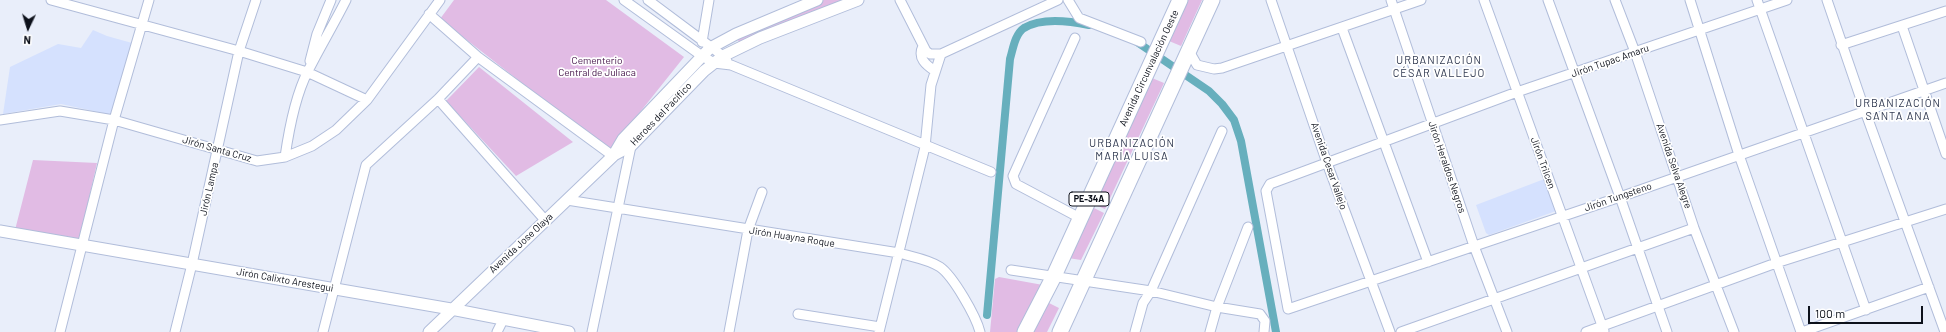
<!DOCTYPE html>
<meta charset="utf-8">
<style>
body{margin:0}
#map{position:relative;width:1946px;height:332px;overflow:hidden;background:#e9eefa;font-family:Barlow,sans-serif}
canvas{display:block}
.north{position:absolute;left:8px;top:8px;width:40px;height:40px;-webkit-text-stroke:3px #fff;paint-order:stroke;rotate:184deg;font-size:11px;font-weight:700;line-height:16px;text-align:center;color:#0d111b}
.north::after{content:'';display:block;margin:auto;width:14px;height:18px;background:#0d111b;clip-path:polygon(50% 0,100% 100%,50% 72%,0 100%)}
.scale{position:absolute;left:1808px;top:306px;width:115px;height:18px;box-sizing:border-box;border:2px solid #0d111b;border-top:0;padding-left:5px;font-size:12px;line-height:14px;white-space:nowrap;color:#0d111b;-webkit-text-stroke:3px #fff;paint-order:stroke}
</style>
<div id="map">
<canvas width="1946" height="332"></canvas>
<div class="north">N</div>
<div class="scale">100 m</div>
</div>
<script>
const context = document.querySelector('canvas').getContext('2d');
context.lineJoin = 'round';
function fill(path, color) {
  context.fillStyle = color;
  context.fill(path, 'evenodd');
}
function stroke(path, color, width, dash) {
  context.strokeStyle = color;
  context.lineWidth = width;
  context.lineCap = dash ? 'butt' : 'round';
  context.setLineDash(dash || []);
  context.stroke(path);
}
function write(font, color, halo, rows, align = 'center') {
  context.font = font + ' Barlow,sans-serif';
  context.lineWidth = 3.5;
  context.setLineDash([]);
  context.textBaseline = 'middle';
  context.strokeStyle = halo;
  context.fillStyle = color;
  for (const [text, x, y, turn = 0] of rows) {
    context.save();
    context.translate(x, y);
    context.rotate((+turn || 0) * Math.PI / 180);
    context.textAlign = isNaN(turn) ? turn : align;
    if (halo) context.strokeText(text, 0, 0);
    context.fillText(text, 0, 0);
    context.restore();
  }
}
fill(new Path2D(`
 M93 30 107 36 132 43 112 115 61 104 3 114 10 67 58 44 81 48Z
 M1547 178 1556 211 1489 235 1486 233 1476 205Z`), '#d5e1fe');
fill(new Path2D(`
 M454 0H606L684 57 609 151 440 19Z
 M824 0H849L740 44 736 36Z
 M1187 0H1202L1181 46 1169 41Z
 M479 67 573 142 516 176 446 101Z
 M1152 78 1164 83 1105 209 1093 204Z
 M33 160 97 163 79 242 15 230Z
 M1092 207 1104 213 1081 260 1068 258Z
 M999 277 1043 285 1021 332H990L995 279Z
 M1047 302 1059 308 1047 332H1033Z`), '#e1bbe4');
stroke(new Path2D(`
 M1134 40 1209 91 1222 104 1234 120 1241 141 1276 332
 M987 315 1010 59C1013 49 1015 34 1024 28 1042 17 1070 21 1089 25`), '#67afbd', 8);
const minor = new Path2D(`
 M51 0 239 51 307 72 367 100
 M624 0 702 56 714 63 731 65 991 172
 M648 0 723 56 727 61
 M900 0 926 51 930 54H941
 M1068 0 1079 18 1141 42
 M1271 0 1327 163 1390 332
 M1391 0 1474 246 1507 332
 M1484 0 1604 331
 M1548 0 1620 197 1667 332
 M1615 0 1635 52 1694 228 1734 332
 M1690 0 1739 155 1801 332
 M1757 0 1866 310
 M1787 0 1517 92 1270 184 1266 191 1288 309 1620 197 1946 83
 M1827 0 1865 111 1945 332
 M429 14 478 57 613 156
 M1902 26 1946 154
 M1342 28 1428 262
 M1075 38 1013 176 1016 184 1080 218
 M702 42 709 0
 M1841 45 1946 11
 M923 46C917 58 926 65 935 71
 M1189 51 1197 65 1214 69 1222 68 1421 0
 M310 61 317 34 331 0
 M438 99 545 220
 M0 120 60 111 114 120 257 161 285 157 312 146 336 130 367 100 440 0
 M285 157C289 129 295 96 308 71 320 47 334 24 346 0
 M567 200 899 253C912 257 928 259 940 267 953 276 976 316 980 332
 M1011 270 1151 291 1217 307 1260 314 1265 321 1264 332
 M798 314 880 327
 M60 332 114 120 149 0
 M175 332 192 264 239 51 256 0
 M323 332 366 165 438 99 478 57
 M497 332 503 320
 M592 332 631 146
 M729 332 748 230 762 192
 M879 332 925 147 931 85 941 54 1058 0
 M1135 332 1143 303 1151 291 1222 131
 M1210 332 1217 307 1248 227
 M1401 332 1694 228
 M1586 332 1776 263 1946 209
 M1802 332 1929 287`);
const tertiary = new Path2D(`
 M614 155 631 146 704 71 723 56 760 38 858 0
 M0 231 451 309 569 332
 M429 332 613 156 623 139 710 48 736 34 817 0`);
const trunk = new Path2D(`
 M1025 332 1054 276 1180 0
 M1060 332 1212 0`);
stroke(minor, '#b1bdda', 11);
stroke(tertiary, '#b1bdda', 13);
stroke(trunk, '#b1bdda', 17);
stroke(minor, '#fff', 9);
stroke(tertiary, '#fff', 11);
stroke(trunk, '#fff', 15);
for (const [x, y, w] of [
 [1089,199,40]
]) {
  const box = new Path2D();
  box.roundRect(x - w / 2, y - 7, w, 14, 3);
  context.fillStyle = '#fff';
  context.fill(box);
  stroke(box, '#0d111b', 1);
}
write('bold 9px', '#0d111b', null, [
 ["PE-34A",1089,199]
]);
write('10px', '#421147', '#fff', [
 ["Cementerio",597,61],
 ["Central de Juliaca",597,73]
]);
write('10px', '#0d111b', '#fff', [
 ["Jirón Tupac Amaru",1610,61,-19],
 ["Avenida Circunvalación Oeste",1149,68,-65],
 ["Heroes del Pacífico",661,114,-46],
 ["Jirón Santa Cruz",217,149,16],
 ["Jirón Trilcen",1543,163,70],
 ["Avenida Cesar Vallejo",1329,166,71],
 ["Avenida Selva Alegre",1674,166,71],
 ["Jirón Heraldos Negros",1447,167,71],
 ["Jirón Lampa",209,189,-77],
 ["Jirón Tungsteno",1618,197,-19],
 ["Jirón Huayna Roque",792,237,9],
 ["Avenida Jose Olaya",521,243,-43],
 ["Jirón Calixto Arestegui",285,280,10]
]);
context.letterSpacing = '1px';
write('11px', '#313a51', '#fff', [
 ["URBANIZACIÓN",1439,60],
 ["CÉSAR VALLEJO",1439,73],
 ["URBANIZACIÓN",1898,103],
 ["SANTA ANA",1898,116],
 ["URBANIZACIÓN",1132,143],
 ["MARÍA LUISA",1132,156]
]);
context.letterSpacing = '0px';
</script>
